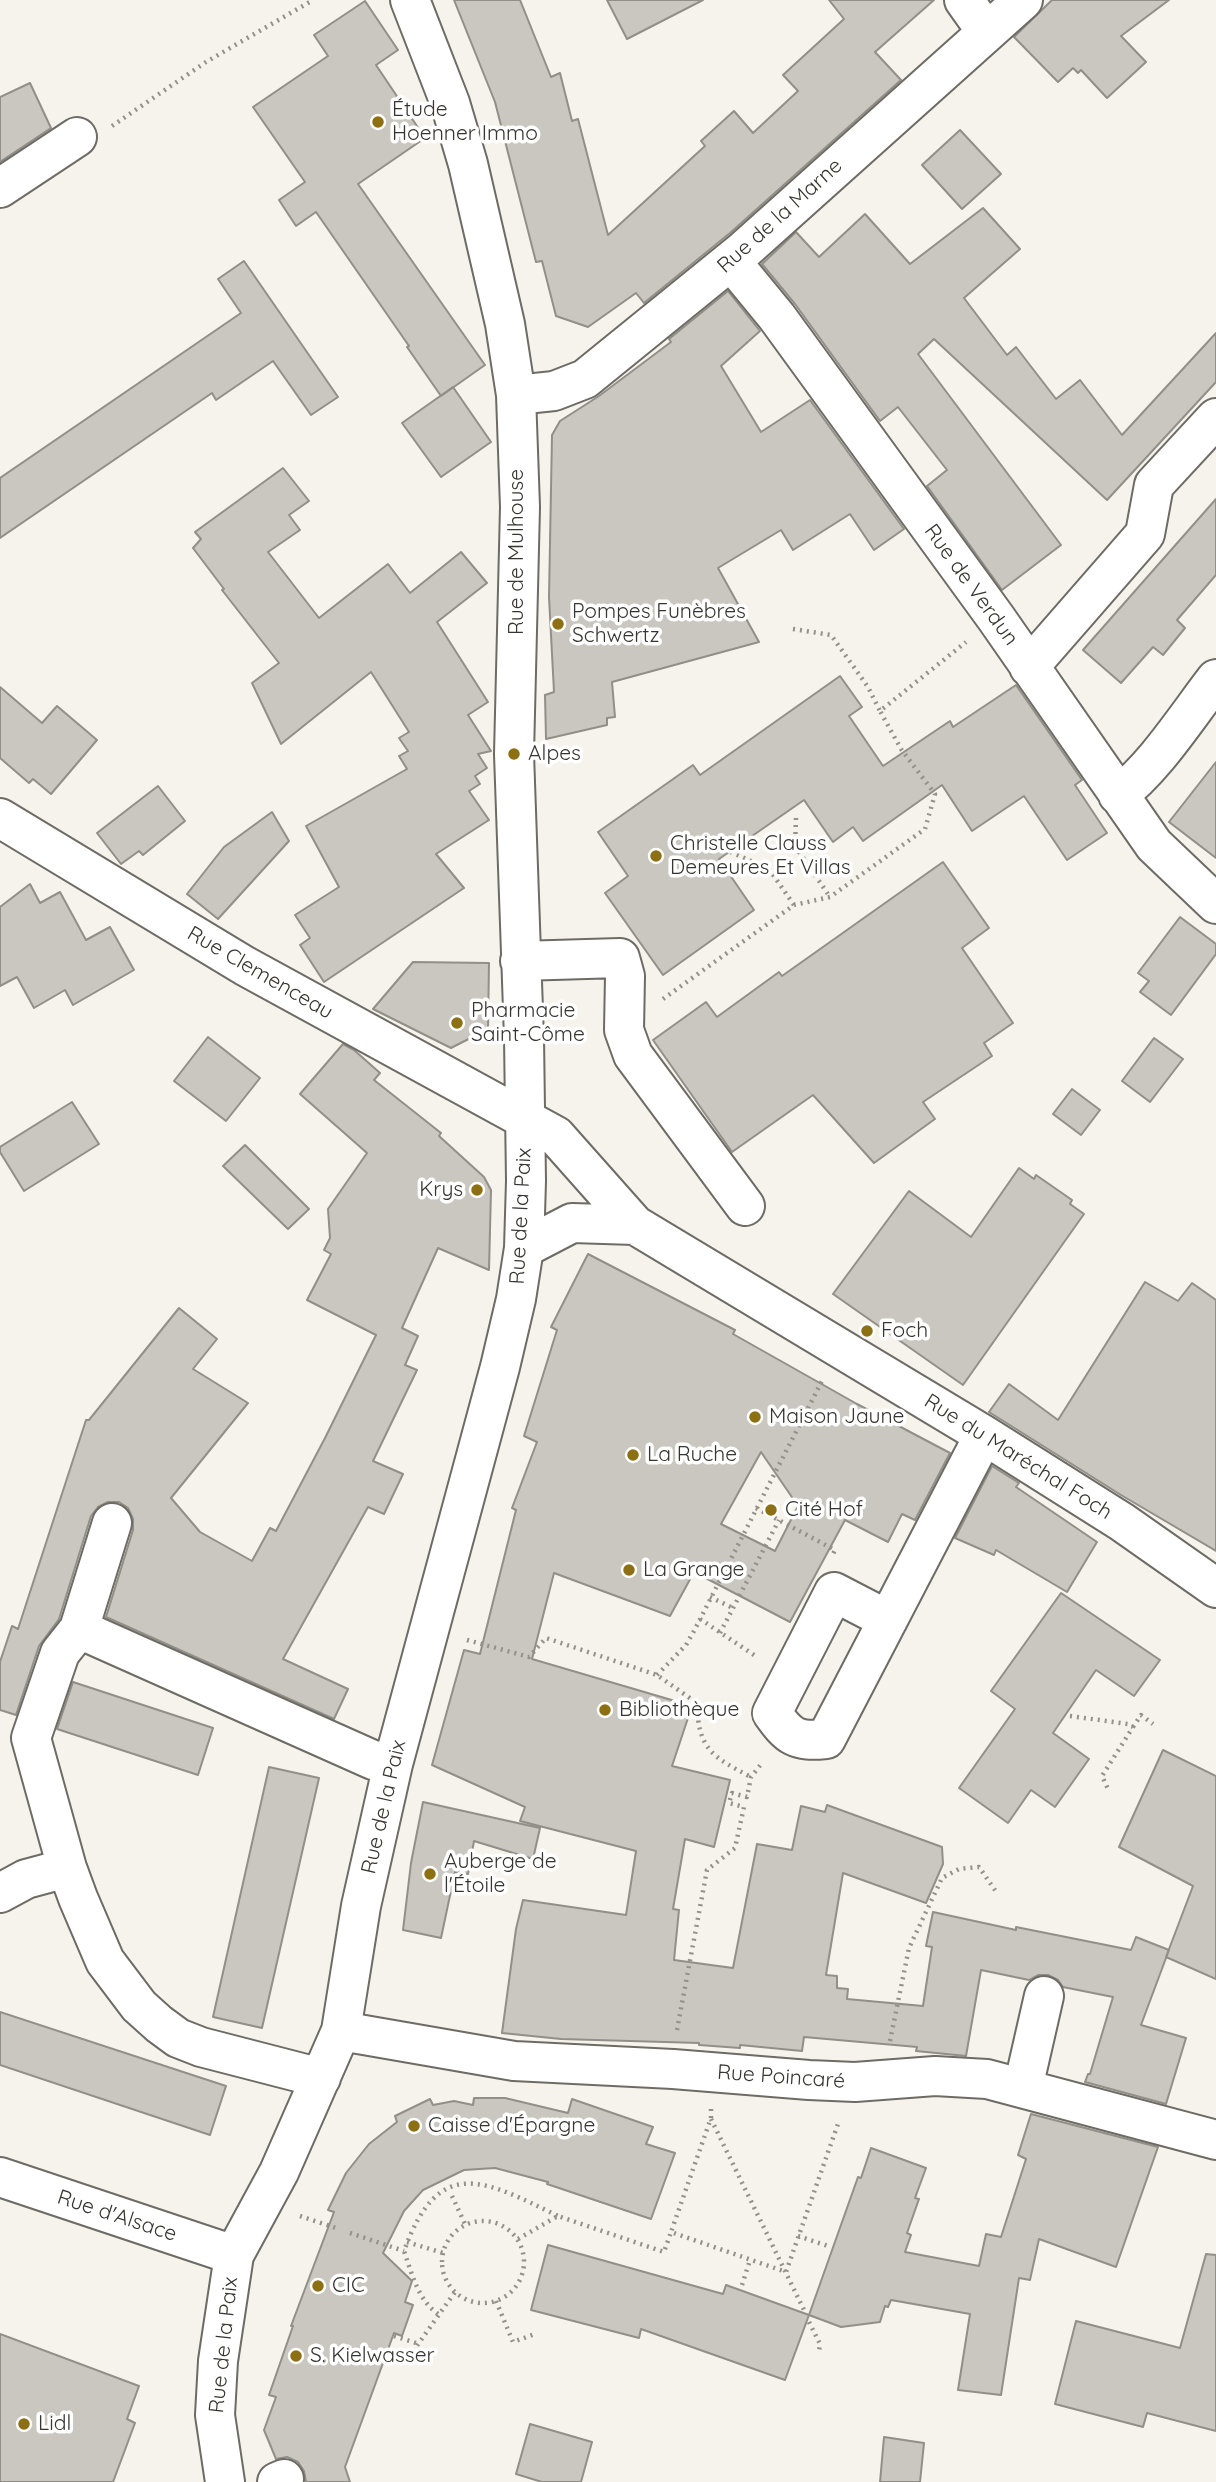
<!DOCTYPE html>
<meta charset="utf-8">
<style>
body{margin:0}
canvas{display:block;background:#f5f3eb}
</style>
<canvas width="1216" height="2482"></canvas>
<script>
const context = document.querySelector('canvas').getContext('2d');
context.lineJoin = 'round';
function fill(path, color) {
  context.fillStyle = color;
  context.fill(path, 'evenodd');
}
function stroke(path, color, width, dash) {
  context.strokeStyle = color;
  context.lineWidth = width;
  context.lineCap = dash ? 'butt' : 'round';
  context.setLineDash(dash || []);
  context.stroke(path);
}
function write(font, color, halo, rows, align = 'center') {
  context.font = font + ' Quicksand,sans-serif';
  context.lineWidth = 7;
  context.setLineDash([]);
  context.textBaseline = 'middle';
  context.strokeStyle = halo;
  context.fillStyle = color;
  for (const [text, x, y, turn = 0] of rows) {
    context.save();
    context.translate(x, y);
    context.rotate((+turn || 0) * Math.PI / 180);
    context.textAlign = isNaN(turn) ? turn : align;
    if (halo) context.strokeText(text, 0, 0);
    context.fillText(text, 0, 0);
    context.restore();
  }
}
const building = new Path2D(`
 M454 0H520L551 77 560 73 572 121 578 119 608 235 705 146 701 141 734 111 753 133 798 91 783 75 844 19 829 0H934L875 52 901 80 730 233 644 303 636 293 588 327 556 316 542 261 536 262 495 102Z
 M607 0H703L627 39Z
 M1052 0H1169L1121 36 1146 62 1107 98 1081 70 1078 73 1073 68 1058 82 1014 37Z
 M365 1 398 50 376 65 425 138 358 184 485 365 441 396 407 347 409 346 316 212 296 226 279 200 305 182 253 107 328 56 314 35Z
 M30 83 51 128 0 162V97Z
 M960 130 1001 174 962 209 922 165Z
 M983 208 1020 249 964 298 1007 355 1016 347 1056 399 1080 380 1122 435 1216 333V382L1107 500 934 339 918 354 1061 545 1002 590 927 486 947 470 898 407 880 421 795 304 762 264 796 232 819 257 865 214 910 264Z
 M244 261 338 397 311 415 273 361 216 400 212 393 0 538V478L241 313 218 279Z
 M728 291 760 331 721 366 761 432 810 400 904 529 874 550 850 514 793 550 781 530 718 568 759 642 612 682 615 717 607 718V725L546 739 545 695 554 692 549 597 552 435 560 421 599 396 671 342 669 339Z
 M453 387 491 442 441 477 402 423Z
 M283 468 309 501 289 515 300 530 268 552 319 618 388 564 410 593 461 552 487 583 437 622 488 702 468 715 491 751 478 754 487 768 475 776 480 784 469 791 489 820 436 854 464 888 324 982 300 945 310 938 295 915 339 887 306 826 407 769 399 756 408 751 399 738 409 732 371 672 281 744 252 683 279 663 222 590 224 589 193 548 201 539 195 532Z
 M1216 499V575L1177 620 1185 628 1163 655 1153 647 1121 683 1083 650Z
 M840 676 862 707 849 716 883 766 950 721 953 727 1016 685 1082 780 1075 785 1107 833 1067 860 1024 796 972 831 942 785 863 841 853 827 833 842 804 800 719 859 754 910 663 975 605 893 628 876 598 832 693 765 700 775Z
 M0 687 42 723 57 706 97 740 51 794 33 779 29 783 0 758Z
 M1216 762V858L1169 822Z
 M158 786 185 821 143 855 139 851 121 864 97 833Z
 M272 812 289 841 218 919 187 894 224 847Z
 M943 862 989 928 962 948 1013 1023 984 1043 992 1056 923 1102 935 1119 874 1163 813 1095 732 1152 653 1040 706 1002 717 1017 779 972 782 976Z
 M30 884 40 903 60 892 86 940 110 927 134 970 73 1005 65 990 34 1008 17 977 0 986V907Z
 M1180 917 1216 944V954L1171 1015 1140 992 1149 981 1138 973Z
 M413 962 489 963 488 1029 451 1048 373 1009Z
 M208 1037 260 1078 226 1121 174 1081Z
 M1154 1038 1183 1059 1150 1102 1122 1081Z
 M343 1044 354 1050 380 1073 374 1080 441 1133 439 1136 484 1177 491 1190 489 1270 438 1248 402 1328 418 1336 405 1365 417 1370 373 1461 403 1474 384 1514 368 1507 283 1659 348 1689 334 1719 106 1617 133 1530V1519L128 1508 119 1502H108L98 1507 91 1516 59 1619 39 1646 16 1715 0 1710V1662L12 1626 18 1629 86 1420H89L179 1308 217 1339 193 1369 248 1403 171 1498 200 1532 252 1561 270 1528 276 1531 325 1438 376 1335 307 1300 331 1254 324 1250 330 1238 328 1209 367 1153 300 1094Z
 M1072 1089 1100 1110 1081 1135 1053 1114Z
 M72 1102 99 1144 24 1191 0 1152V1147Z
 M245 1145 309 1209 288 1229 223 1166Z
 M1019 1168 1034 1179 1036 1175 1072 1200 1070 1204 1084 1214 963 1385 833 1294 909 1191 971 1237Z
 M588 1254 735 1330 733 1334 857 1404 950 1453 915 1520 902 1514 888 1542 845 1520 790 1622 694 1572 670 1616 554 1573 532 1659 692 1706 672 1766 730 1780 714 1847 685 1839 673 1909 679 1910 674 1960 733 1968 757 1844 792 1850 801 1806 825 1812 827 1805 942 1847 943 1864 926 1903 843 1873 826 1975 837 1976V1988L848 1989 847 1999 923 2006 932 1947 926 1946 933 1912 1016 1930V1927L1131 1950 1136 1937 1169 1950 1141 2025 1186 2038 1166 2104 1085 2082 1088 2074H1090L1113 1997 1063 1987 1058 1980 1048 1975H1038L1029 1980 981 1970 966 2056 916 2051 917 2047 804 2037 802 2051 740 2045V2048L699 2045V2043L561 2039 502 2033 516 1929 523 1900 626 1915 636 1851 520 1821 525 1807 432 1765 464 1650 480 1654 516 1510 512 1508 537 1442 524 1436 557 1330 551 1327ZM761 1452 798 1506 775 1551 721 1524Z
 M1145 1282 1178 1301 1192 1283 1216 1300V1551L1121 1495 989 1412 1009 1384 1058 1420Z
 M992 1466 1019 1483 1016 1487 1097 1542 1067 1592 996 1550 994 1555 955 1538Z
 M1061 1593 1160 1660 1134 1696 1096 1670 1053 1733 1089 1759 1055 1807 1031 1790 1008 1823 959 1788 1015 1709 991 1691Z
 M73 1682 213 1728 198 1775 57 1729Z
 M1163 1750 1216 1776V1979L1166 1957 1193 1886 1119 1847Z
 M269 1767 319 1778 262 2028 213 2017Z
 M423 1802 540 1828 533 1859 474 1841 468 1874 455 1872 441 1938 403 1930 411 1863Z
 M0 2012 226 2086 210 2135 0 2065Z
 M474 2098H505L568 2113 572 2099 653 2127 646 2144 675 2153 651 2219 547 2184 548 2182 495 2168 464 2170 423 2190 404 2211 383 2253 412 2281 405 2302 413 2305 402 2336 394 2333 345 2467 350 2482H306L304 2471 298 2462 287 2457 276 2459 264 2430 276 2397 269 2395 293 2326H291L334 2212 328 2210 346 2173 369 2144 397 2122 395 2116 430 2099 433 2105 454 2101 473 2105Z
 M1031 2114 1158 2147 1116 2267 1039 2239 1030 2280 1019 2278 1001 2395 958 2390 970 2314 891 2300 888 2307 885 2306 880 2322 841 2327 809 2315 858 2177 861 2178 871 2148 926 2168 915 2198 919 2199 907 2233 911 2235 905 2252 979 2266 986 2234 1001 2237 1026 2159 1018 2155Z
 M548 2245 723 2294 726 2285 809 2315 785 2380 641 2329 639 2338 531 2310Z
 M1206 2254 1216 2255V2431L1147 2413 1143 2427 1055 2404 1076 2321 1180 2348Z
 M0 2334 139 2386 127 2419 135 2423 113 2482H0Z
 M530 2424 592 2442 581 2482H542L516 2474Z
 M884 2437 924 2443 920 2482H880Z`);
fill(building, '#c9c7c0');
stroke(building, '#918f88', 2);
const minor = new Path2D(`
 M964 0 986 31
 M0 188 77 137
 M731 261 777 317 996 618 1154 845 1216 904
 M516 395 554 391 585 379 744 250 1023 0
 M1029 667 1145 534 1154 485 1216 418
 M1118 795C1154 769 1188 715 1216 679
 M0 818 245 966 556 1136 635 1225 984 1435 1122 1522 1216 1588
 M520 961 620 958 625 976 624 1030 633 1055 745 1206
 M524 1248 572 1223 635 1225
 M112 1523 79 1629 60 1653 31 1738 67 1868 78 1898 105 1961 139 2006 159 2024 178 2038 201 2047 321 2078
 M888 1620 834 1592 772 1713C789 1737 796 1742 826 1739L984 1435
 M79 1629 373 1760 393 1764
 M0 1893 26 1879 67 1868
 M341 2031 514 2061 673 2069 809 2080 855 2082 935 2076 987 2079 1216 2140
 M1023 2088 1044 1996
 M0 2177 234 2255
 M225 2482 215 2415 218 2361 234 2255 279 2172 341 2031 361 1906 393 1764 500 1367 516 1299 524 1248 526 1181 524 1038 514 754 520 507 516 395 505 324 468 164 450 103 410 0
 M277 2482 284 2479`);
stroke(minor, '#6e6b65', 42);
stroke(new Path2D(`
 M112 126 206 62 313 0
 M793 629 831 635 868 687 880 711
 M796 818 795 846 830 897
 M724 849 769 869 794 905
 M663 999 794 905 830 897 925 829 935 794 901 749 880 711 966 642
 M562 1038 588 1039
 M756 1508 835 1550 833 1554
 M710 1597 733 1608
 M700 1619 757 1657
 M720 1633 779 1520
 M467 1640 529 1657 546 1638 657 1675 697 1703C698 1750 713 1757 751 1777
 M657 1675 686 1645 694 1631 822 1381
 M1070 1716 1128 1724 1133 1727 1102 1776 1108 1789
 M1133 1727 1141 1715 1153 1724
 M677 2030 707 1870 735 1848 744 1807 729 1803 732 1793 747 1797 751 1777 762 1763
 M890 2041 909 1948 942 1878 959 1869 979 1867 997 1893
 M711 2109V2118L671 2232 786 2272 839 2121
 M711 2119 804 2310
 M452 2196 465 2224
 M300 2216 336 2228
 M442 2262a41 41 0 1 1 82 0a41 41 0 1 1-82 0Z
 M350 2233 404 2251
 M798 2236 828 2246
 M518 2239 558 2216 664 2252 671 2232
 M407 2242 443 2253
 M742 2285 750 2260
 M496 2301 513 2342 535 2334
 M438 2314C418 2300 412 2274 404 2251 439 2154 484 2180 558 2216
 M809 2322 820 2344 819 2352
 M394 2336 416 2343
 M409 2357 455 2292`), '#92918b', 4.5, [2, 5]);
stroke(minor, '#fff', 38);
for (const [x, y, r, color] of [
 [378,122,7,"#8d7013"],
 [558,624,7,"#8d7013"],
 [514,754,7,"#8d7013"],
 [656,856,7,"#8d7013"],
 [457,1023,7,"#8d7013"],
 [477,1190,7,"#8d7013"],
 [867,1331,7,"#8d7013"],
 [755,1417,7,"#8d7013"],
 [633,1455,7,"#8d7013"],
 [771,1510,7,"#8d7013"],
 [629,1570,7,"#8d7013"],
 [605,1710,7,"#8d7013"],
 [430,1874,7,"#8d7013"],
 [414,2126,7,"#8d7013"],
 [318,2286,7,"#8d7013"],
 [296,2356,7,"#8d7013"],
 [24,2424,7,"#8d7013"]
]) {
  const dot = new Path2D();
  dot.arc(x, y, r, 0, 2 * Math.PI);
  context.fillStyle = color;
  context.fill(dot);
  stroke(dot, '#fff', 2.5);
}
write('21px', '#363532', '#fff', [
 ["Étude",392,110],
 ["Hoenner Immo",392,134],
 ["Pompes Funèbres",572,612],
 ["Schwertz",572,636],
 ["Alpes",528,754],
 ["Christelle Clauss",670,844],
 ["Demeures Et Villas",670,868],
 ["Pharmacie",471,1011],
 ["Saint-Côme",471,1035],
 ["Krys",463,1190,"right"],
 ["Foch",881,1331],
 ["Maison Jaune",769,1417],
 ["La Ruche",647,1455],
 ["Cité Hof",785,1510],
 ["La Grange",643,1570],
 ["Bibliothèque",619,1710],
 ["Auberge de",444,1862],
 ["l'Étoile",444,1886],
 ["Caisse d'Épargne",428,2126],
 ["CIC",332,2286],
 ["S. Kielwasser",310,2356],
 ["Lidl",38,2424]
], 'left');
write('21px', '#363532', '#fff', [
 ["Rue de la Marne",780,216,-42],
 ["Rue de Mulhouse",517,552,-90],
 ["Rue de Verdun",971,585,54],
 ["Rue Clemenceau",260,973,30],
 ["Rue de la Paix",521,1216,-87],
 ["Rue du Maréchal Foch",1018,1457,32],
 ["Rue de la Paix",384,1807,-77],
 ["Rue Poincaré",781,2077,4],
 ["Rue d'Alsace",117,2216,18],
 ["Rue de la Paix",224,2345,-84]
]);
</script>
